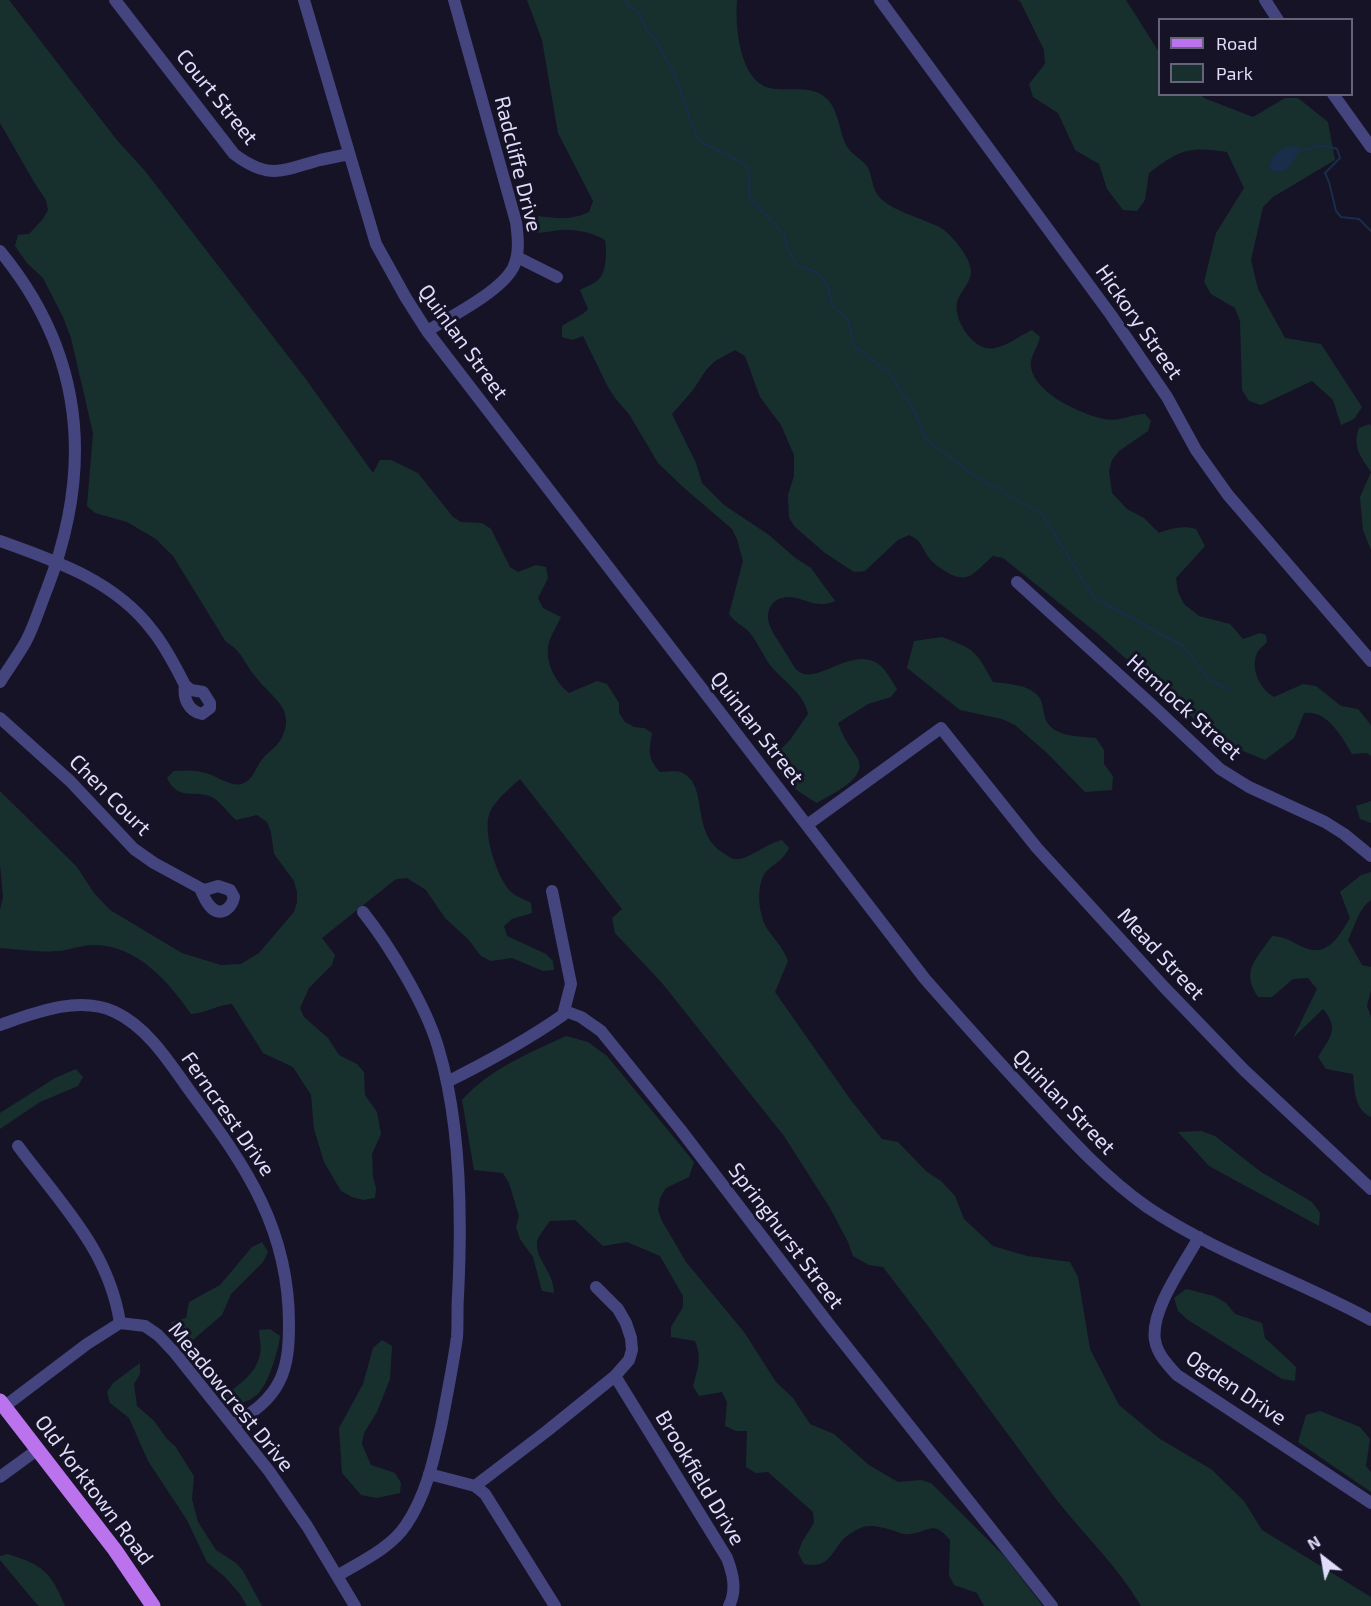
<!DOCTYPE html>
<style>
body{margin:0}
#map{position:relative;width:1371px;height:1606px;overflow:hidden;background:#161326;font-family:"Exo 2",sans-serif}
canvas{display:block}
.legend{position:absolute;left:1158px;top:18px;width:195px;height:78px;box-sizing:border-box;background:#161326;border:2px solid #66647b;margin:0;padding:8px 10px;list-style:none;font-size:18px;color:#dfddfb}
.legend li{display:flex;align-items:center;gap:12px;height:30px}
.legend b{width:30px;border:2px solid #66647b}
.north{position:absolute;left:1293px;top:1528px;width:60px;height:60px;-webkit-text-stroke:4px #161326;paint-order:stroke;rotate:329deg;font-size:16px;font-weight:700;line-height:24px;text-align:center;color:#dfddfb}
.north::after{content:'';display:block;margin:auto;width:21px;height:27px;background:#dfddfb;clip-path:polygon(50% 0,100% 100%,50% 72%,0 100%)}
</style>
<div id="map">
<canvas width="1371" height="1606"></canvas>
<ul class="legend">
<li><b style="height:8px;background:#ba72ed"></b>Road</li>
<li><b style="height:16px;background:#17302e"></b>Park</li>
</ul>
<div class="north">N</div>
</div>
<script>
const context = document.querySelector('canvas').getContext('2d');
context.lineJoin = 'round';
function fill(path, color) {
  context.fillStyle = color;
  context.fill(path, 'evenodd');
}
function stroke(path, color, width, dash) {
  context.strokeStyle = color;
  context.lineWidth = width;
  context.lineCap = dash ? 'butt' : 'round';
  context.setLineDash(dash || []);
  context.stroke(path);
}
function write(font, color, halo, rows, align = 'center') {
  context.font = font + ' "Exo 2",sans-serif';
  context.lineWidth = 6;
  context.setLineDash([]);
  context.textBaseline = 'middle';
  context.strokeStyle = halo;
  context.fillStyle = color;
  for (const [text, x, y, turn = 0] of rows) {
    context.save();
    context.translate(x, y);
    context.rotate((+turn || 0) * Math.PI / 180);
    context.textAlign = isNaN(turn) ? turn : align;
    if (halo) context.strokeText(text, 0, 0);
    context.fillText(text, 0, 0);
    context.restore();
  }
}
fill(new Path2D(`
 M0 0H9L116 139 145 171 305 378 373 473 380 460H391L418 473 453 517 461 522 482 523 491 529 510 567 518 572 536 565 546 567 548 578 538 598 543 608 561 617C557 626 549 638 548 647 546 664 556 683 569 693L597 681 607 684 619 703V713L625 722 634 727 644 728 652 733C649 751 647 758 660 772 667 772 677 770 683 773 709 787 690 831 723 853 727 855 731 859 735 859 747 861 767 843 782 840L789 848C782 864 767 865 762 879 757 892 759 913 765 925 772 938 783 946 788 961L775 992 850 1099 882 1139 898 1142 927 1172 941 1181 955 1196 964 1219 993 1246 1027 1256 1070 1262 1078 1277 1090 1349 1119 1405 1160 1439 1211 1469 1244 1501 1262 1530 1371 1597V1606H1141C1117 1565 1081 1532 1053 1495 996 1419 941 1342 883 1267L869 1265 853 1256 848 1242 830 1208 784 1136 662 983 615 933 612 918 622 909 520 779C510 788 493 802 489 815 483 834 497 877 510 891 515 896 524 899 531 903L532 913 512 919 504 926 507 936 546 954 553 961 554 970 543 971 512 958 491 961 481 956 468 939 445 918 426 890 407 878 396 879 322 938 335 955 332 965 309 988 300 1008 304 1017 328 1038 339 1055 357 1064 364 1072 365 1095 377 1112 381 1134 372 1154 373 1177 376 1188 375 1198 363 1200 352 1197 341 1191 324 1162 314 1129 311 1095 293 1067 263 1053 232 1004C217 1005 206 1013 191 1014 169 982 136 944 93 945 80 945 68 951 56 951 38 953 18 949 0 948V910L3 897 0 864V791L77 867 94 893 110 910 182 953 221 965 241 964 259 953 294 912 297 902V892L294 881 274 854 271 832 267 822 257 815 236 820C229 814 220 801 212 797 193 789 179 802 167 778L174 771C184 770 195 770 206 773 217 776 233 789 244 783 253 779 255 769 261 761 270 748 280 748 285 729 287 723 286 713 282 707 275 696 263 687 255 676 244 663 242 651 226 642L173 556 156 539 127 522 95 513 87 506 93 433 71 338 63 317 43 278 27 263 15 246 18 235 29 234 43 219 48 210 46 200 34 182 0 123Z
 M527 0H737C735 25 739 81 770 88 788 92 813 84 827 99 839 111 839 131 846 145 851 155 863 159 868 168 872 176 872 186 877 194 887 210 925 219 941 228 952 235 972 259 971 273 970 283 960 292 957 302 953 320 974 353 995 348 1007 346 1021 335 1032 330L1040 337C1038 348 1029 357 1031 368 1036 394 1081 414 1104 419 1122 422 1130 414 1145 414L1151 421 1148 431 1119 451 1112 460 1109 471 1112 493 1127 509 1144 518 1159 533C1171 529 1182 525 1196 529L1205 546 1176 578 1178 592 1184 604 1199 616 1230 624 1243 639 1260 633 1266 635 1267 642C1264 645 1259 649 1257 653 1250 669 1260 689 1274 697L1303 684 1316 686 1341 706 1358 709 1371 725V756L1367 753 1352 754C1341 736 1328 710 1304 713L1294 738 1265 760 1219 741 1098 634 1003 558 993 556C974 572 969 586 945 571 940 568 934 564 930 559 921 548 923 541 909 535L898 540 865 571 854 572 825 553 795 527 789 518 788 495 794 476V455L781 425 760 397 745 356 735 350 715 361 706 370 693 390 672 414 696 463 702 483 724 505 769 535 794 557 811 568 835 601C813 611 800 593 782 598 772 600 767 610 768 619 769 630 780 642 785 652 789 657 793 667 798 671 817 686 849 647 877 663 886 669 891 680 897 689L891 697 868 704 838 723C844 739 848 744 857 757 870 778 831 794 817 803 799 792 775 779 776 754L790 740 808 714C804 693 783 681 770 665 763 655 758 643 750 633 743 625 735 623 729 614L743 561 737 539 732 529 683 487 658 463 629 414 615 398 608 387 583 336 572 340 562 337V326C571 319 580 318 588 309L580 290C585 287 594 284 598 280 607 272 607 251 605 240 594 233 575 229 561 230 550 231 543 234 531 232V222L539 216C557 219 572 220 589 212L593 201 558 133 542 40Z
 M1017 0H1126L1159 52 1160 94 1201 95 1204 98 1253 117 1285 98H1298L1328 122 1335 160 1273 197 1263 207 1251 260 1258 289 1285 338 1321 344 1362 407 1354 419 1341 425 1333 400 1312 381 1261 405 1249 401 1242 390 1240 321 1235 308 1211 294 1204 282 1216 233 1244 188 1227 152C1189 146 1179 150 1149 173L1145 200 1137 211 1123 210 1107 189 1099 164 1075 150 1058 113 1033 97 1029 84 1045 64 1044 50 1020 1Z
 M1369 424 1371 426V550L1363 530 1360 497 1371 472C1361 457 1352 447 1359 428Z
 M942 637C976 650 975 650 993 682 1007 684 1024 684 1035 693 1044 700 1042 709 1045 718 1052 738 1080 736 1096 738L1104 750V764L1113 776 1112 790 1085 792 1047 753 1015 725 1002 719 960 710 907 668 914 641Z
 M1371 801V823L1360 819 1356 806Z
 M1371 872V900C1359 908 1354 928 1348 940L1362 965 1371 967V990L1367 1006 1371 1017V1117C1354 1109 1355 1091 1353 1074L1326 1069 1318 1057C1330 1037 1340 1029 1323 1009L1293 1038 1317 989 1308 978 1293 979 1272 997H1258C1240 970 1257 959 1272 936 1290 937 1293 944 1308 949 1329 956 1341 933 1350 918L1340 892 1361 875Z
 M566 1036 588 1042 607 1056 694 1162 689 1177 666 1188 660 1198 658 1210 662 1221 686 1262 744 1332 776 1382 793 1398 810 1424 834 1434 869 1465 898 1482 921 1480 931 1483 1005 1557 1043 1606H984L977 1593 954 1585 949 1575 950 1540C933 1519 929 1532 909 1534 905 1535 899 1533 895 1531 877 1526 868 1522 851 1533 831 1545 834 1570 804 1564L798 1553 802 1542 814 1523 813 1512 768 1472 756 1473 746 1467 747 1431H736L725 1426 727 1402 722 1392 699 1396 693 1386C698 1369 702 1358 695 1341L671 1337V1327L683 1307V1296L660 1256 627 1242 603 1246 575 1220 550 1221C546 1227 538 1236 537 1242 535 1259 554 1272 554 1293L542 1291 533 1257 520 1239 516 1227 519 1216 509 1183 503 1173 474 1170 462 1100C491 1068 528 1054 566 1036Z
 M76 1069 83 1077 78 1086 40 1102 0 1129V1113L55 1078Z
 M1201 1131 1215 1136 1261 1172 1312 1202 1320 1213 1319 1226 1209 1166 1178 1132Z
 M262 1242 268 1252 263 1262 231 1294 222 1315 188 1344 177 1343 172 1334 171 1322 186 1318 189 1302 220 1285 252 1247Z
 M1186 1289 1214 1296 1226 1303 1235 1314 1262 1323 1265 1338 1296 1367 1295 1381 1282 1379 1188 1320 1178 1311 1174 1298Z
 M270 1329 280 1336C279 1348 269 1381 261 1390 255 1399 243 1403 233 1405L223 1396C238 1386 257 1373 260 1354 262 1347 259 1337 259 1330Z
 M382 1340 392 1346 390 1379 377 1412 364 1433 362 1444 371 1465 395 1473 401 1483 400 1493 377 1498 361 1495 342 1473 339 1428 363 1384 373 1348Z
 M140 1363V1374L134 1384 137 1406 154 1421 167 1439 175 1446 194 1476 192 1499 198 1522 216 1550 236 1563 243 1571 262 1606H247L240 1594 225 1577 207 1562 187 1520 148 1461 129 1418 110 1403 107 1392 113 1383Z
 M1320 1411 1360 1427 1370 1439 1366 1466 1371 1472V1492L1298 1442 1306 1415Z
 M8 1554C44 1566 50 1571 65 1606H39L34 1601 0 1560V1556Z`), '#17302e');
fill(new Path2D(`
 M1294 146 1298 148 1299 151C1293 163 1284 179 1269 168 1272 154 1280 147 1294 146Z`), '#182e4b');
stroke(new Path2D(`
 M626 0 630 7 639 12 647 31 654 37 675 75 696 135 703 143 740 161 748 168 750 199 785 235 786 246 796 264C823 274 828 278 832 306L848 320 854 346 889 373 914 410 926 439 978 478 1042 514 1094 598 1183 646 1208 679 1228 689
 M1299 151C1319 149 1313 141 1337 149L1340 158 1325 173 1329 182 1336 211 1341 217 1359 219 1371 231`), '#182e4b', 2);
stroke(new Path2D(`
 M115 0 234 154C270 181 283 170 320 160 330 158 339 156 349 154
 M304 0 376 244 406 298 427 331 925 979C962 1021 999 1063 1038 1104 1072 1141 1106 1178 1147 1207 1217 1254 1298 1280 1371 1320
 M880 0 1111 315 1167 397 1196 450 1228 495 1371 661
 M1265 0 1278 20
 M1333 94 1371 147
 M0 251C84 353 94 467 47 589 40 606 34 627 25 643 17 657 8 669 0 682
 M517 257 557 277
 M427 331C450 317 500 292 513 268 520 254 518 237 516 222L454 0
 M0 541C56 561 115 581 152 630 166 647 175 666 185 685
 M1017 582 1152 705 1220 769 1249 787 1325 822 1344 834 1371 856
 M185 685 191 690 203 692 210 703V708L202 714C188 711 183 698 185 685Z
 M0 718 70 781 134 849 154 863 200 888
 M807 825 941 728 1037 848 1164 987 1244 1070 1371 1189
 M218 886 230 890 234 897C233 902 231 906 227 909 213 919 204 898 200 888L205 890Z
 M565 1011 581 1017 601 1031 680 1129 828 1323 1052 1606
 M0 1025C34 1013 79 995 115 1012 149 1028 171 1065 192 1094 247 1167 289 1230 289 1324 289 1344 288 1365 279 1382 269 1402 251 1413 233 1425
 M447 1082C487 1062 526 1041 563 1015L571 984 552 891
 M18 1146C60 1203 109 1250 120 1323
 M1199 1237C1185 1263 1150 1310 1155 1340 1157 1354 1168 1365 1177 1375L1371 1503
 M615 1376 727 1558C733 1574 737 1590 729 1606
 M5 1406 87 1344 120 1323 145 1326 158 1335 175 1353 269 1471 307 1526 355 1606
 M429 1474 475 1486 547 1431 615 1376 629 1360 632 1350 631 1338 626 1323 618 1309 596 1287
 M0 1477 37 1450
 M475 1486 485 1494 555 1606
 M337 1576C360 1562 391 1548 406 1525 427 1494 434 1458 442 1422 447 1394 453 1366 457 1337 458 1324 457 1310 458 1296 462 1218 461 1122 438 1047 426 1006 390 946 363 912`), '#44447f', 12);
stroke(new Path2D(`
 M0 1401 115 1550 153 1606`), '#ba72ed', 15);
write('21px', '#dfddfb', '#161326', [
 ["Court Street",217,97,51],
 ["Radcliffe Drive",518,164,76],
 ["Hickory Street",1139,322,55],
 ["Quinlan Street",463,342,54],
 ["Hemlock Street",1184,707,42],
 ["Quinlan Street",757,728,52],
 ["Chen Court",110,795,45],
 ["Mead Street",1161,954,47],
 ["Quinlan Street",1064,1102,46],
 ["Ferncrest Drive",228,1114,55],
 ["Springhurst Street",786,1236,53],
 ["Ogden Drive",1236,1388,34],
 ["Meadowcrest Drive",231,1397,51],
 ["Brookfield Drive",700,1478,59],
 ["Old Yorktown Road",94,1490,53]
]);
</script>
